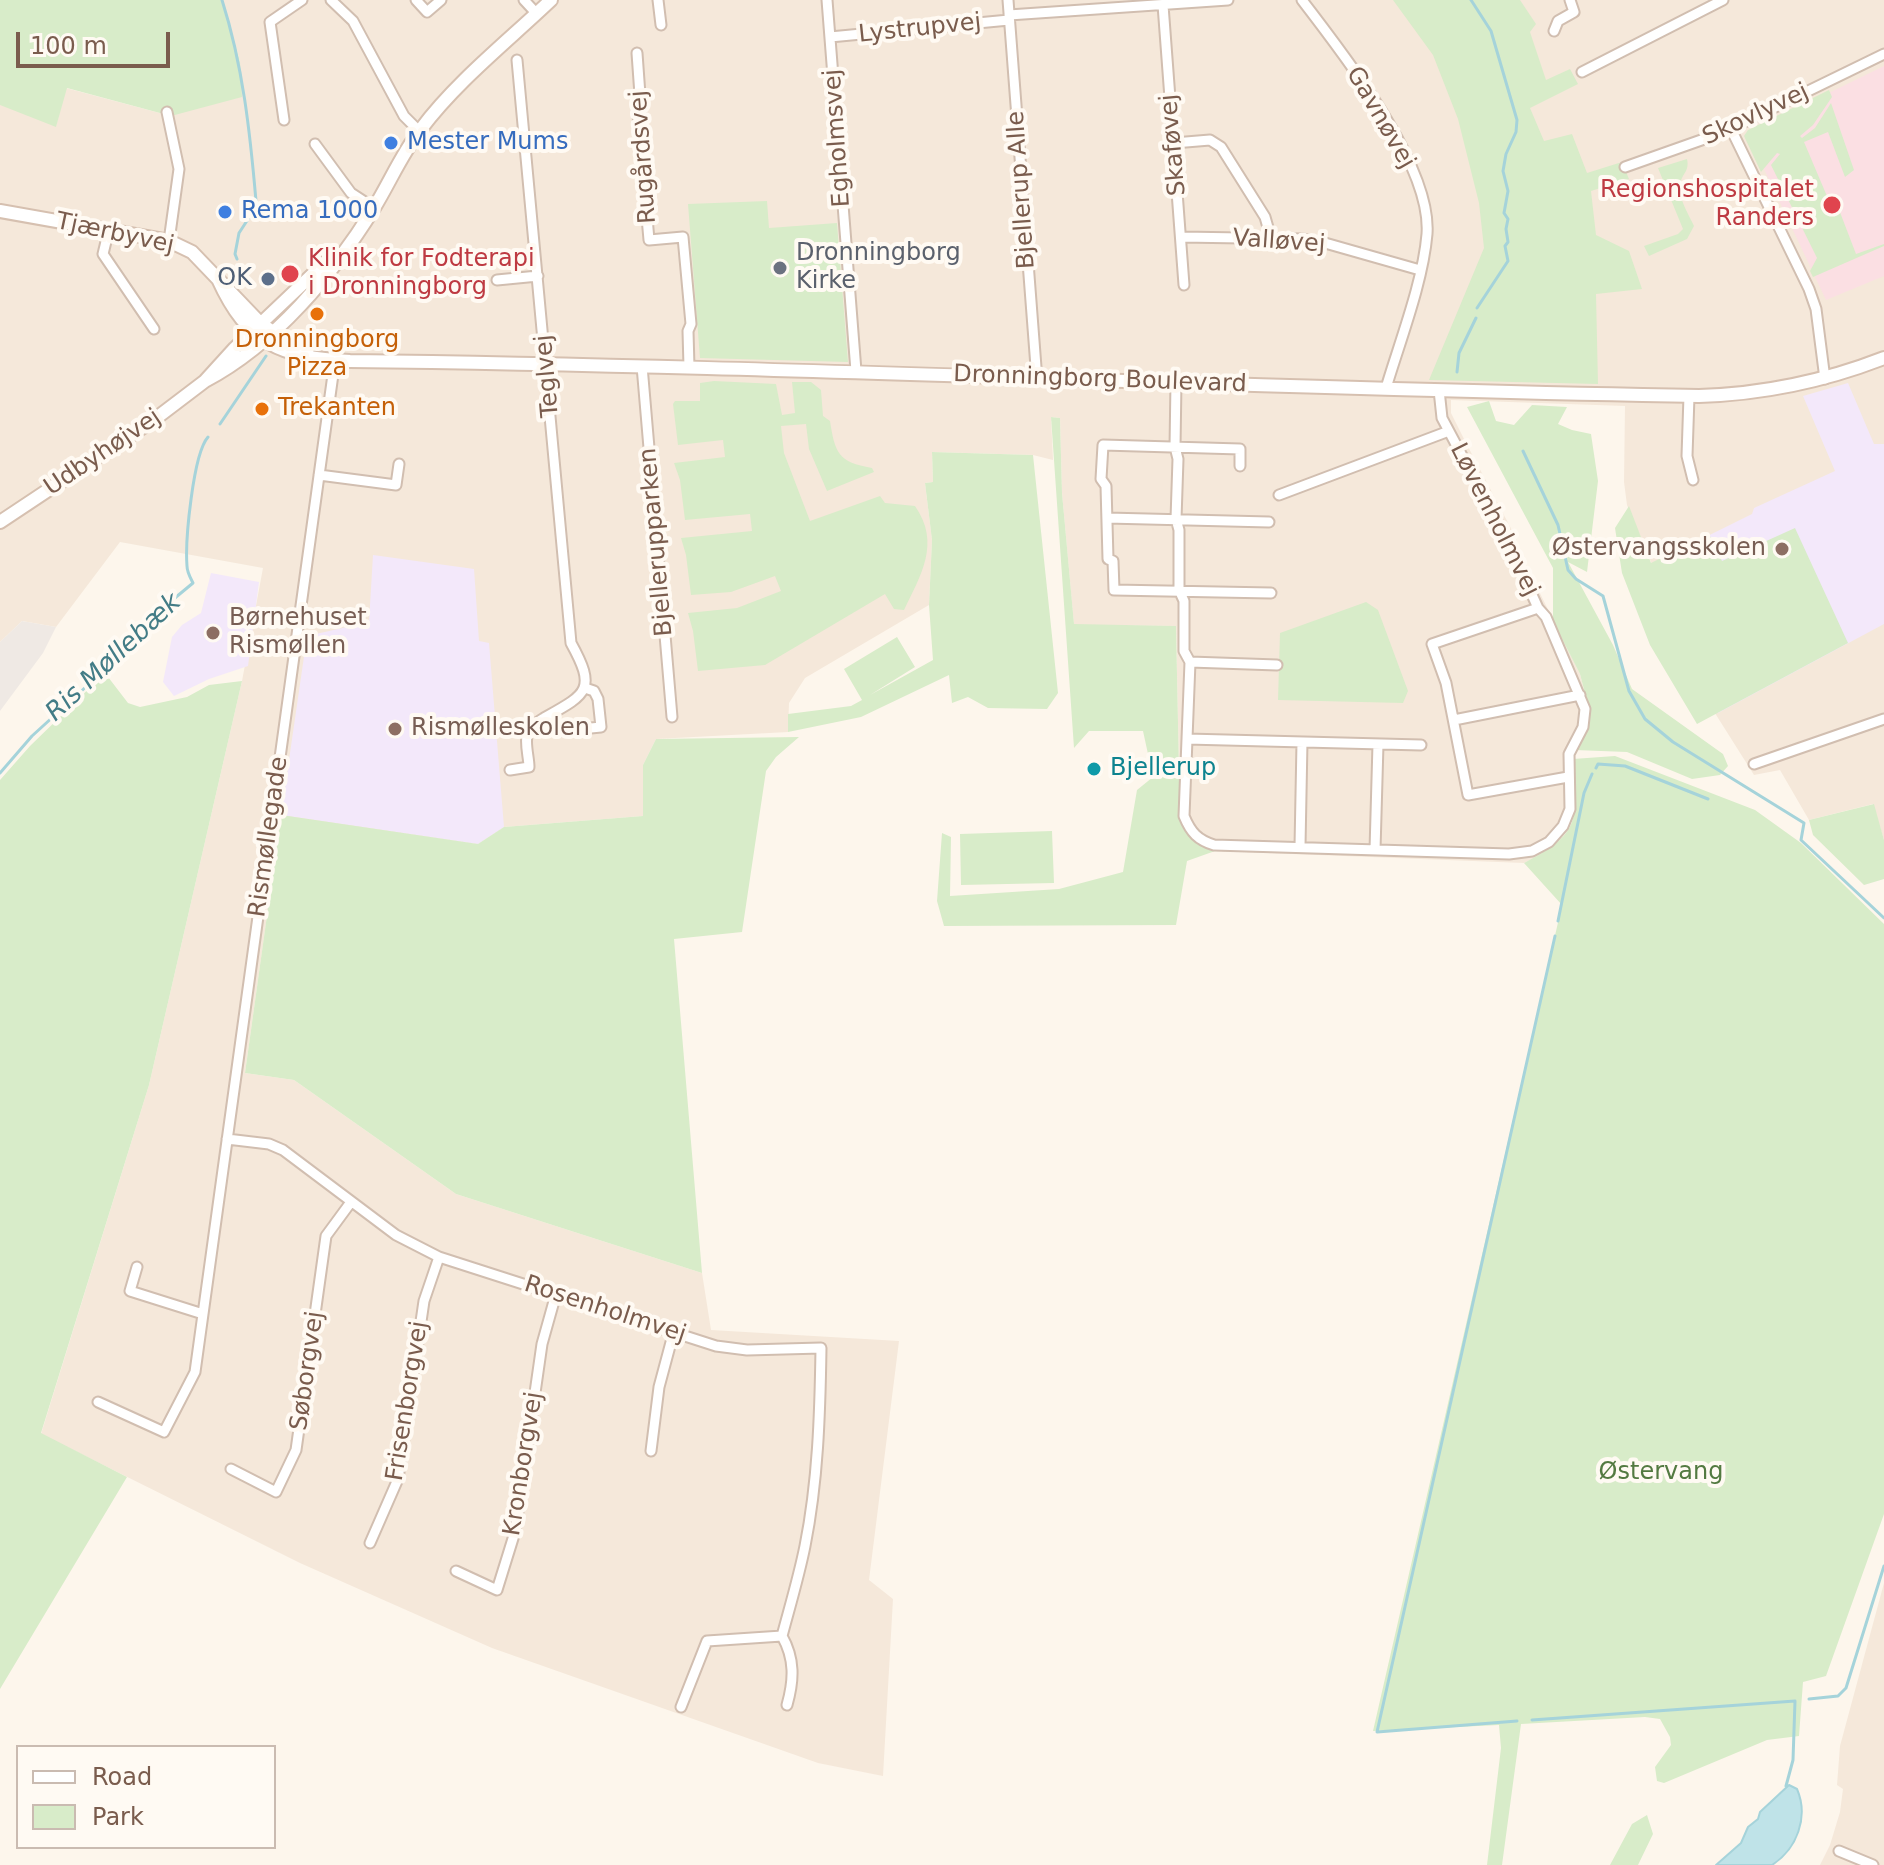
<!DOCTYPE html>
<meta charset="utf-8">
<style>
body{margin:0}
#map{position:relative;width:1884px;height:1865px;overflow:hidden;background:#fdf6ec;font-family:"DejaVu Sans",sans-serif}
canvas{display:block}
.legend{position:absolute;left:16px;top:1745px;width:260px;height:104px;box-sizing:border-box;background:#fffaf3;border:2px solid #cabbb1;margin:0;padding:10px 14px;list-style:none;font-size:24px;color:#7a5c4d}
.legend li{display:flex;align-items:center;gap:16px;height:40px}
.legend b{width:40px;border:2px solid #cabbb1}
.scale{position:absolute;left:16px;top:32px;width:154px;height:36px;box-sizing:border-box;border:4px solid #7a5c4d;border-top:0;padding-left:10px;font-size:24px;line-height:28px;white-space:nowrap;color:#7a5c4d;-webkit-text-stroke:6px #fffaf3;paint-order:stroke}
</style>
<div id="map">
<canvas width="1884" height="1865"></canvas>
<ul class="legend">
<li><b style="height:10px;background:#fff"></b>Road</li>
<li><b style="height:22px;background:#d8ecc9"></b>Park</li>
</ul>
<div class="scale">100 m</div>
</div>
<script>
const context = document.querySelector('canvas').getContext('2d');
context.lineJoin = 'round';
function fill(path, color) {
  context.fillStyle = color;
  context.fill(path, 'evenodd');
}
function stroke(path, color, width, dash) {
  context.strokeStyle = color;
  context.lineWidth = width;
  context.lineCap = dash ? 'butt' : 'round';
  context.setLineDash(dash || []);
  context.stroke(path);
}
function write(font, color, halo, rows, align = 'center') {
  context.font = font + ' "DejaVu Sans",sans-serif';
  context.lineWidth = 8;
  context.setLineDash([]);
  context.textBaseline = 'middle';
  context.strokeStyle = halo;
  context.fillStyle = color;
  for (const [text, x, y, turn = 0] of rows) {
    context.save();
    context.translate(x, y);
    context.rotate((+turn || 0) * Math.PI / 180);
    context.textAlign = isNaN(turn) ? turn : align;
    if (halo) context.strokeText(text, 0, 0);
    context.fillText(text, 0, 0);
    context.restore();
  }
}
fill(new Path2D(`
 M223 0H1884V840L1873 804 1809 820 1780 770 1754 775 1713 710 1627 505 1624 482 1625 406 1451 400V413L1464 439 1516 538 1519 551 1580 674 1590 713 1573 759 1576 811 1567 832 1553 848 1524 863 1215 851 1199 846 1189 835 1180 819 1176 626 1074 625 1062 493 1060 418 1051 417 1053 460 1033 455 932 452 933 482 925 483 932 540 929 605 805 678 789 703 788 732 656 739 643 765V816L504 827 478 844 281 816 245 1073 294 1080 456 1194 702 1273 711 1330 899 1341 869 1580 893 1599 883 1776 818 1763 492 1648 300 1563 41 1434 149 1085 242 681 263 568 120 542 56 627 22 621 0 642V103L56 126 66 88 171 116 240 62Z
 M1884 1583V1865H1820L1830 1845 1840 1812 1843 1789 1837 1785 1840 1746Z`), '#f5e8da');
fill(new Path2D(`
 M22 621 56 627 43 653 0 711V642Z`), '#efe9e4');
fill(new Path2D(`
 M1848 383 1874 444H1884V624L1718 713 1651 564 1752 514 1754 508 1835 471 1803 396Z
 M373 555 474 569 479 641 489 643 504 827 478 844 281 815 307 636 369 622Z
 M211 573 259 582 248 666 209 679 174 696 163 682 172 637 182 625 201 613Z`), '#f3e8fa');
fill(new Path2D(`
 M1884 66V276L1826 300 1747 133Z`), '#fbdfe3');
fill(new Path2D(`
 M0 0H223L240 62 242 97 171 116 67 88 56 127 0 105Z
 M1393 0H1520L1536 24 1530 32 1546 80 1570 69 1578 84 1530 108 1544 141 1572 134 1587 173 1622 162 1629 179 1591 191 1596 235 1629 251 1642 289 1596 294 1598 384 1429 380 1484 248 1479 203 1458 119 1433 55Z
 M1829 90 1832 97 1813 125 1800 136 1802 138 1815 128 1831 103 1854 170 1845 177 1828 132 1804 142 1832 208 1838 207 1856 254 1884 244V246L1813 277 1810 271 1817 258 1771 165 1780 154 1777 153 1761 172 1744 136 1748 130Z
 M1687 159C1690 172 1681 174 1680 185 1678 198 1689 215 1694 226L1687 239 1649 256 1644 246 1678 234 1683 229 1658 168Z
 M767 201 769 228 837 223 848 362 700 358 688 204Z
 M714 381 776 384 782 415 795 413 792 382H811L821 390 823 416 830 421C835 453 838 462 872 468L874 472 827 491 809 449 806 424 781 426 784 453 810 521 880 496 885 503 915 506C941 543 921 575 904 610L894 609 885 594 765 665 698 671 693 631 688 613 737 608 781 591 775 576 731 592 691 595 686 555 681 538 752 531 750 514 685 520 680 480 674 463 725 457 723 440 678 445 673 404 675 401H700V383Z
 M1489 401 1496 421 1514 425 1532 405 1567 407 1558 424 1572 430 1591 434 1598 481 1587 572 1568 562 1613 645 1632 689 1723 754 1728 766 1720 775 1692 779 1627 752 1575 750 1590 713 1580 674 1553 621V568L1467 407Z
 M1051 417 1060 418 1062 493 1074 624 1176 626 1180 819C1189 837 1196 845 1215 851L1187 861 1176 925 944 926 937 901 942 833 951 837 950 896 1059 889 1123 872 1137 790 1153 777 1143 731H1089L1074 748Z
 M932 452 1033 455 1058 693 1047 709 988 708 968 697 952 703 949 675 861 717 788 732V714L851 706 862 700 844 669 897 637 915 667 870 695 933 660 929 605 932 540 925 483 933 482Z
 M1629 506 1651 563 1709 534 1722 561 1795 528 1848 643 1697 724 1650 645 1622 573 1615 528Z
 M1366 602 1378 610 1408 691 1403 703 1278 700 1280 633Z
 M105 673 128 703 140 707 187 697 209 685 242 681 149 1085 41 1433 127 1477 0 1689V780L30 746Z
 M799 737 776 757 766 771 742 932 674 939 702 1273 456 1194 294 1080 245 1073 281 815 478 844 504 827 643 816V765L656 739Z
 M1615 756 1755 810 1801 843 1884 924V1514L1826 1676 1803 1682 1799 1736 1767 1740 1664 1783 1657 1781 1655 1767 1671 1745 1670 1737 1660 1719 1645 1717 1521 1724 1502 1865H1487L1501 1748 1499 1725 1373 1731 1562 905 1524 863C1582 833 1577 820 1573 759Z
 M1874 804 1884 840V879L1864 885 1813 835 1809 820Z
 M1052 831 1054 883 961 885 960 834Z
 M1647 1815 1653 1834 1638 1865H1610L1632 1824Z`), '#d8ecc9');
const water = new Path2D(`
 M1789 1785 1797 1789C1809 1817 1797 1849 1772 1865H1716L1741 1843 1748 1827 1758 1819 1760 1812Z`);
fill(water, '#bfe3e8');
stroke(water, '#a5d3da', 2);
stroke(new Path2D(`
 M222 0C243 66 250 132 256 201L254 210 239 233 235 254 237 259
 M1471 0 1491 31 1517 120 1516 132 1506 154 1503 171 1508 191 1504 213 1508 219 1506 229 1508 242 1505 246 1508 261 1477 308
 M1457 372 1459 353 1476 318
 M220 424 266 356
 M1523 451 1558 525 1568 570 1576 579 1603 596 1629 691 1645 719 1673 742 1804 823 1801 840 1884 918
 M1596 768 1598 764 1625 766 1708 799
 M0 773 32 736 111 664 164 607 193 583C190 577 187 572 187 566 185 541 193 454 208 437
 M1558 921 1584 793 1592 774
 M1809 1699 1838 1696 1846 1688 1884 1566
 M1532 1720 1795 1701 1793 1760 1786 1786
 M1517 1721 1377 1732 1555 936`), '#a5d3da', 3);
const street = new Path2D(`
 M331 0 353 21 404 116 419 131
 M416 0 427 12 441 0
 M524 0 537 14
 M658 0 661 25
 M827 0 856 371
 M1008 0 1037 380
 M1302 0C1343 54 1432 165 1427 234 1423 282 1400 341 1386 388
 M1163 5 1184 285
 M1009 15 1228 0
 M1554 31 1558 21 1574 12 1570 0
 M830 37 1009 20
 M637 53 641 109 638 115 649 240 683 237 691 324 688 331 689 367
 M1582 72 1723 0
 M167 112 179 169 169 241
 M284 120 270 22 302 0
 M1731 129 1809 289 1816 309 1825 379
 M1174 143 1210 140 1221 147 1265 217 1271 238
 M315 144 351 193 374 208
 M1625 167 1724 132 1884 54
 M109 229 103 254 154 329
 M1182 237 1302 239 1325 243 1420 270
 M497 280 538 276
 M642 366 672 717
 M1176 382 1175 447 1178 459 1176 519 1179 530V590L1184 601V651L1190 662 1184 816C1191 833 1198 840 1214 845L1509 854 1532 851 1549 842 1563 826 1570 809 1569 754 1583 727 1585 709 1546 617 1538 608 1510 546 1442 418 1439 390
 M1689 396 1687 456 1693 480
 M1240 466V449L1103 445 1101 479 1106 486 1108 559 1113 561 1114 590 1271 593
 M319 475 396 485 399 464
 M1279 495 1449 431
 M1107 518 1269 522
 M1538 608 1432 644 1446 683 1468 795 1568 777
 M1190 662 1277 665
 M1454 720 1580 695
 M581 729 601 727 598 699 594 691 585 688
 M1187 739 1421 745
 M1754 764 1884 719
 M510 770 529 767C529 758 525 745 527 736 529 727 536 723 544 718 587 694 597 690 571 643L517 60
 M1300 846 1302 742
 M1375 850 1378 744
 M227 1139 269 1144 283 1150 396 1235 439 1257 716 1346 747 1350 821 1348C820 1415 818 1481 805 1546 799 1576 790 1606 782 1636 795 1659 794 1680 787 1705
 M137 1267 130 1291 203 1314
 M98 1402 164 1432 195 1372 335 360
 M651 1451 659 1387 674 1331
 M231 1469 276 1492 296 1450 326 1236 351 1202
 M370 1543 398 1479 424 1301 439 1257
 M456 1571 497 1590 515 1532 542 1344 556 1294
 M681 1707 707 1641 782 1636
 M1839 1851 1873 1865`);
const secondary = new Path2D(`
 M0 211 169 241 192 252 261 324 308 354
 M218 279C248 345 281 357 350 361 800 366 1249 389 1699 396 1763 394 1825 381 1884 358
 M205 381C275 344 333 274 374 208 390 182 402 153 421 129 456 82 508 41 551 0
 M0 522 155 419 205 381 235 348 333 255`);
stroke(street, '#d1beb0', 13);
stroke(secondary, '#d6c0b0', 16);
stroke(street, '#fff', 9);
stroke(secondary, '#fff', 12);
for (const [x, y, r, color] of [
 [391,143,8,"#3f7fe0"],
 [1832,205,10,"#e0444e"],
 [225,212,8,"#3f7fe0"],
 [780,268,8,"#6b7280"],
 [290,274,10,"#e0444e"],
 [268,279,8,"#5c6f8a"],
 [317,314,8,"#e8710a"],
 [262,409,8,"#e8710a"],
 [1782,549,8,"#8d6e63"],
 [213,633,8,"#8d6e63"],
 [395,729,8,"#8d6e63"],
 [1094,769,8,"#0f9aa8"]
]) {
  const dot = new Path2D();
  dot.arc(x, y, r, 0, 2 * Math.PI);
  context.fillStyle = color;
  context.fill(dot);
  stroke(dot, '#fffaf3', 3);
}
write('24px', '#7a5c4d', '#fffaf3', [
 ["Lystrupvej",920,29,-6],
 ["Skovlyvej",1756,115,-25],
 ["Gavnøvej",1380,118,60],
 ["Egholmsvej",838,138,-94],
 ["Skaføvej",1174,145,-95],
 ["Rugårdsvej",644,157,-94],
 ["Bjellerup Alle",1022,190,-94],
 ["Tjærbyvej",115,234,12],
 ["Valløvej",1279,242,4],
 ["Teglvej",548,376,-95],
 ["Dronningborg Boulevard",1100,380,2],
 ["Udbyhøjvej",103,453,-34],
 ["Løvenholmvej",1494,520,63],
 ["Bjellerupparken",657,542,-95],
 ["Rismøllegade",269,837,-82],
 ["Rosenholmvej",605,1310,18],
 ["Søborgvej",308,1371,-82],
 ["Frisenborgvej",408,1401,-81],
 ["Kronborgvej",524,1464,-81]
]);
write('24px', '#366cbe', '#fffaf3', [
 ["Mester Mums",407,143],
 ["Rema 1000",241,212]
], 'left');
write('24px', '#be3a42', '#fffaf3', [
 ["Regionshospitalet",1814,191],
 ["Randers",1814,219],
 ["Klinik for Fodterapi",308,260,"left"],
 ["i Dronningborg",308,288,"left"]
], 'right');
write('24px', '#5b616d', '#fffaf3', [
 ["Dronningborg",796,254],
 ["Kirke",796,282]
], 'left');
write('24px', '#4e5e75', '#fffaf3', [
 ["OK",252,279]
], 'right');
write('24px', '#c56008', '#fffaf3', [
 ["Dronningborg",317,341],
 ["Pizza",317,369],
 ["Trekanten",278,409,"left"]
]);
write('24px', '#785e54', '#fffaf3', [
 ["Østervangsskolen",1766,549,"right"],
 ["Børnehuset",229,619],
 ["Rismøllen",229,647],
 ["Rismølleskolen",411,729]
], 'left');
write('24px', '#0d838f', '#fffaf3', [
 ["Bjellerup",1110,769]
], 'left');
write('24px', '#537a41', '#fffaf3', [
 ["Østervang",1661,1473]
]);
write('italic 26px', '#437c86', '#fffaf3', [
 ["Ris Møllebæk",114,658,-43]
]);
</script>
